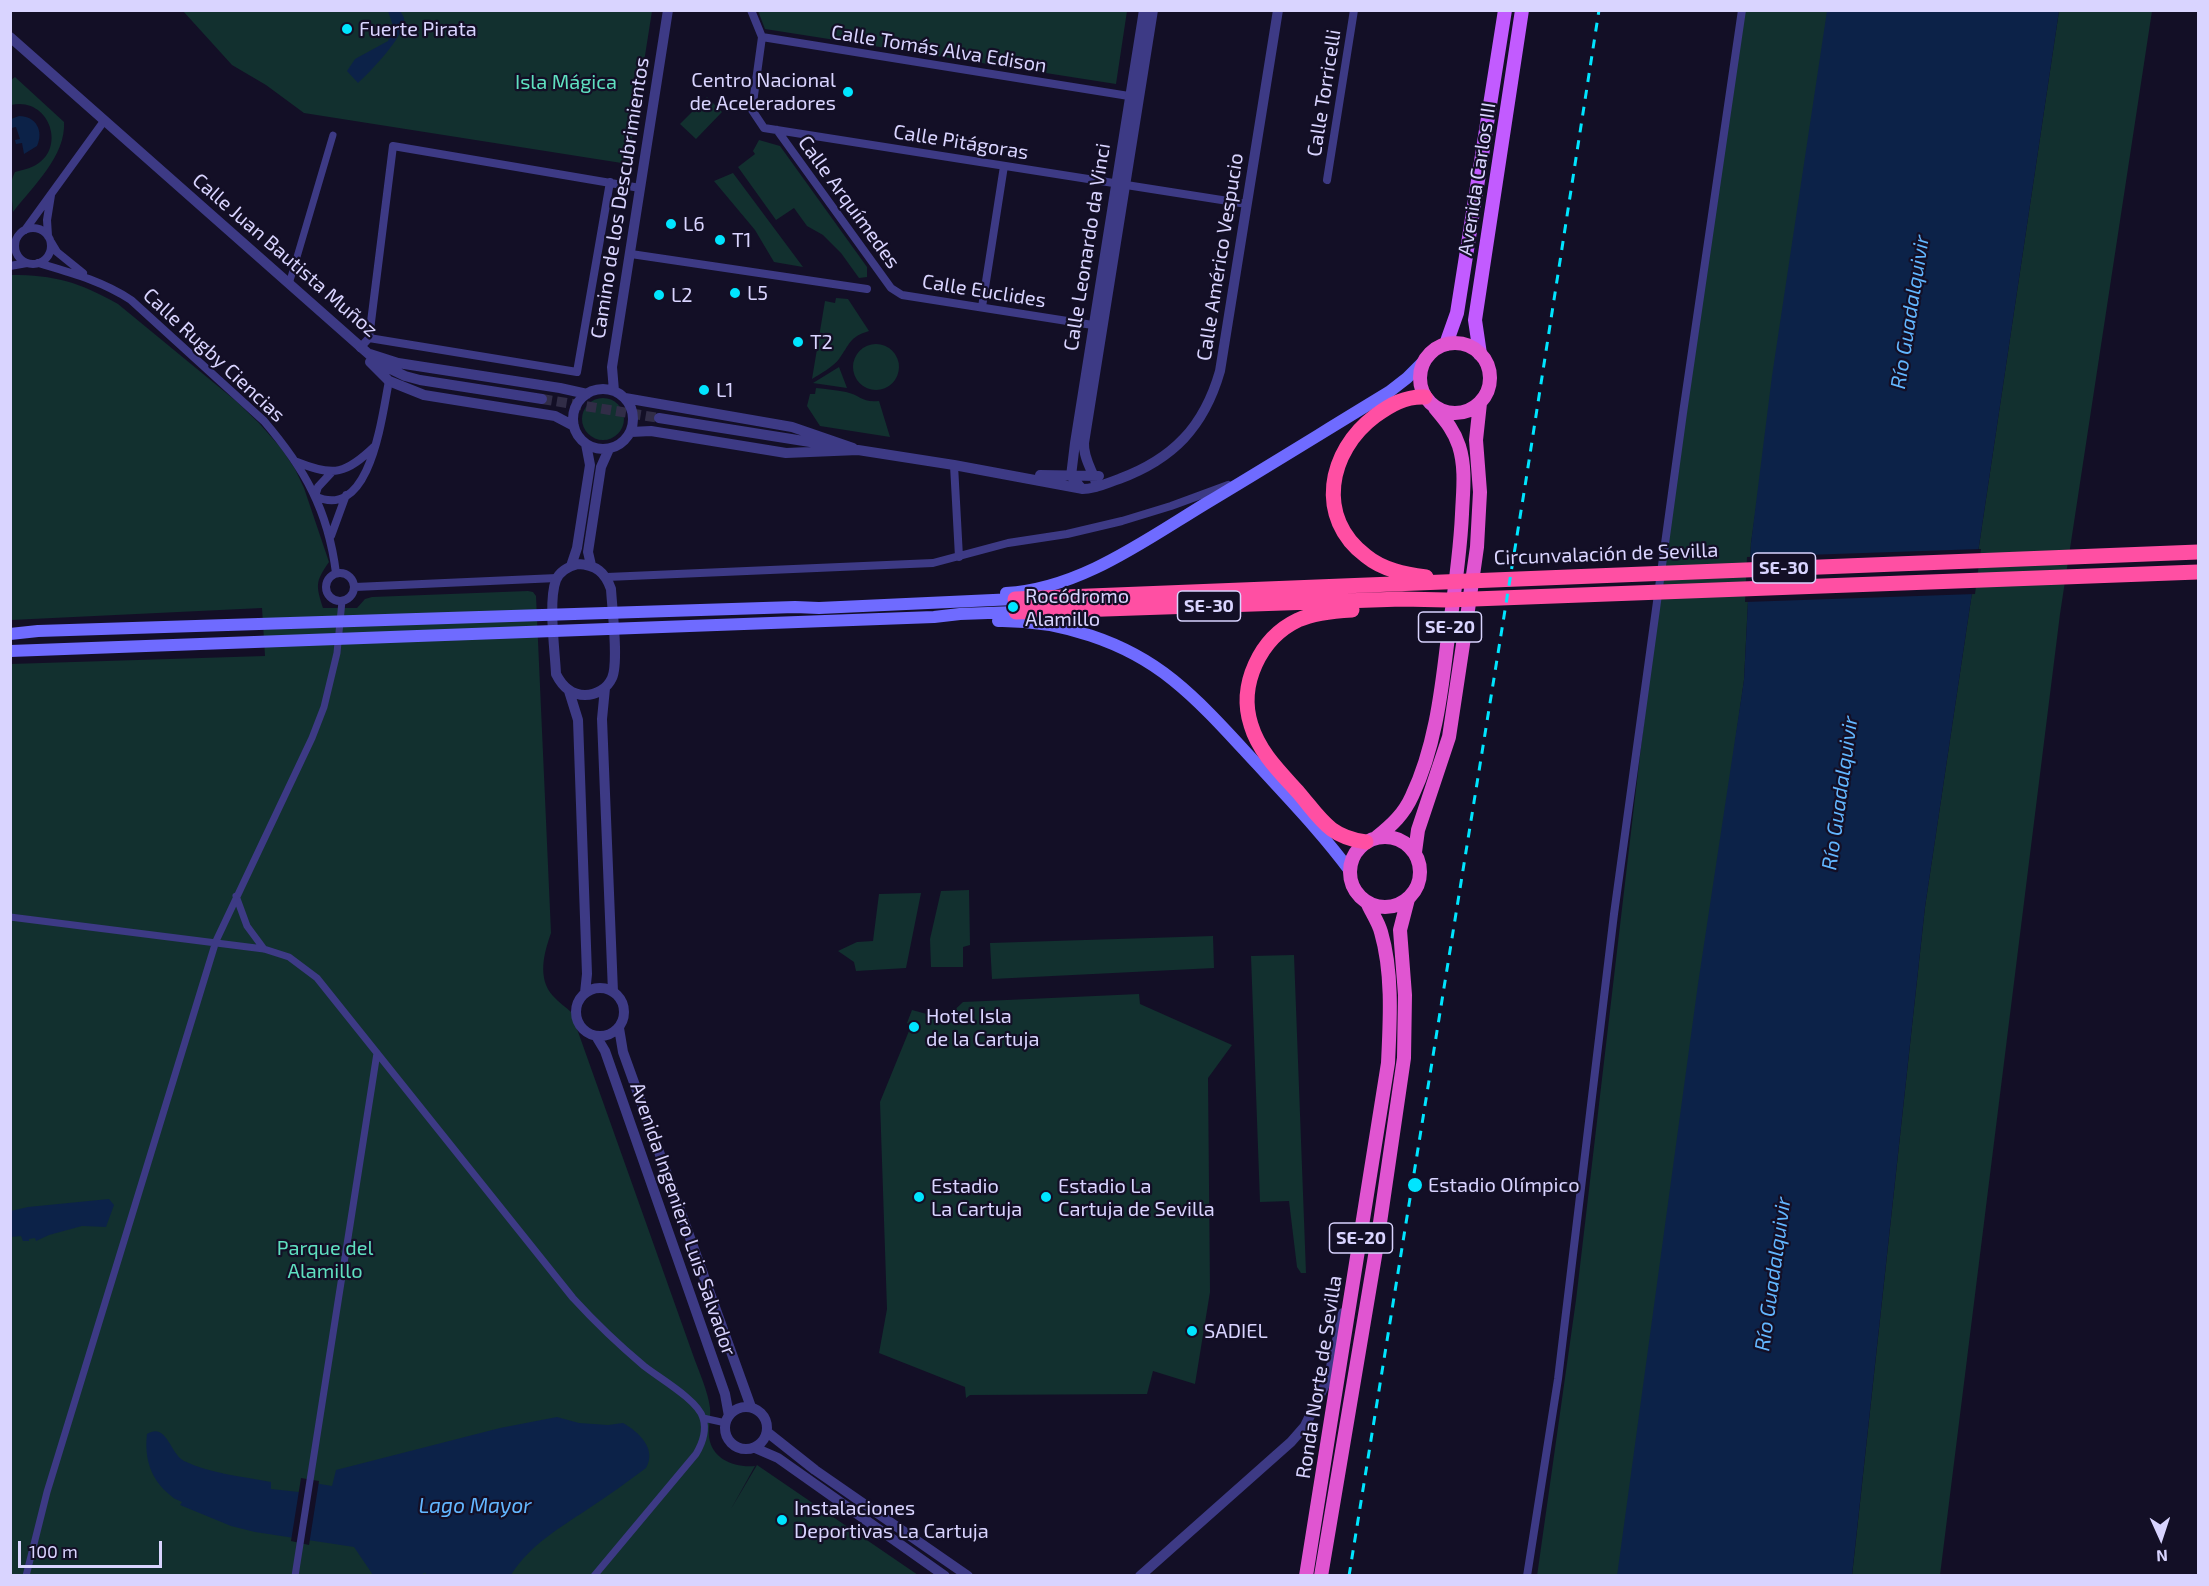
<!DOCTYPE html>
<meta charset="utf-8">
<style>
body{margin:0}
#map{position:relative;width:2209px;height:1586px;overflow:hidden;background:#130f26;font-family:"Exo 2",sans-serif}
canvas{display:block}
.frame{position:absolute;inset:0;border:12px solid #d9d4ff;pointer-events:none}
.north{position:absolute;left:2131px;top:1508px;width:60px;height:60px;-webkit-text-stroke:4px #130f26;paint-order:stroke;rotate:177deg;font-size:16px;font-weight:700;line-height:24px;text-align:center;color:#d9d4ff}
.north::after{content:'';display:block;margin:auto;width:21px;height:27px;background:#d9d4ff;clip-path:polygon(50% 0,100% 100%,50% 72%,0 100%)}
.scale{position:absolute;left:18px;top:1541px;width:144px;height:27px;box-sizing:border-box;border:3px solid #d9d4ff;border-top:0;padding-left:8px;font-size:18px;line-height:21px;white-space:nowrap;color:#d9d4ff;-webkit-text-stroke:4px #130f26;paint-order:stroke}
</style>
<div id="map">
<canvas width="2209" height="1586"></canvas>
<div class="frame"></div>
<div class="north">N</div>
<div class="scale">100 m</div>
</div>
<script>
const context = document.querySelector('canvas').getContext('2d');
context.lineJoin = 'round';
function fill(path, color) {
  context.fillStyle = color;
  context.fill(path, 'evenodd');
}
function stroke(path, color, width, dash) {
  context.strokeStyle = color;
  context.lineWidth = width;
  context.lineCap = dash ? 'butt' : 'round';
  context.setLineDash(dash || []);
  context.stroke(path);
}
function write(font, color, halo, rows, align = 'center') {
  context.font = font + ' "Exo 2",sans-serif';
  context.lineWidth = 4.5;
  context.setLineDash([]);
  context.textBaseline = 'middle';
  context.strokeStyle = halo;
  context.fillStyle = color;
  for (const [text, x, y, turn = 0] of rows) {
    context.save();
    context.translate(x, y);
    context.rotate((+turn || 0) * Math.PI / 180);
    context.textAlign = isNaN(turn) ? turn : align;
    if (halo) context.strokeText(text, 0, 0);
    context.fillText(text, 0, 0);
    context.restore();
  }
}
fill(new Path2D(`
 M183 11H652L628 164 304 113 266 85 232 65Z
 M758 11H1127L1116 84 765 29Z
 M1743 11H1828L1751 543 1744 680 1618 1575 1537 1576 1576 1300 1664 551Z
 M2059 11H2152L2060 614 1940 1575 1852 1576 1925 907Z
 M15 77 64 122C66 156 33 186 13 212 13 196 7 188 15 172 21 170 28 169 34 166 68 149 49 96 11 105V80Z
 M707 97 722 112 696 139 680 124Z
 M759 140 780 146 867 267V277L859 278 841 253 823 235 807 226 794 208 776 220 738 167 755 154 753 151Z
 M733 173 803 267 774 262 755 230 714 181Z
 M11 275C55 275 79 282 118 304L236 401 259 423 281 448 295 469 304 488 329 562C315 582 316 585 323 608H357L365 599 372 597 528 591 533 592 536 596 551 933C544 953 537 978 553 996 558 1002 566 1007 571 1012L693 1355C699 1372 708 1391 710 1408 711 1418 708 1427 709 1437 712 1459 734 1468 755 1466L731 1509 757 1465 918 1575H11L10 664 265 656 262 608 11 620Z
 M836 298 848 299 869 331C849 337 850 344 839 359 833 367 820 374 812 379L825 301 835 303Z
 M853 367a23 23 0 1 1 46 0a23 23 0 1 1-46 0Z
 M839 367 847 388 813 383Z
 M816 388C826 389 836 390 846 392 860 395 862 403 879 401L890 437 820 426 807 406 810 394H815Z
 M582 419a21 21 0 1 1 42 0a21 21 0 1 1-42 0Z
 M969 890 970 945 963 947V967H931L930 939 941 891Z
 M921 893 906 968 856 971 854 962 838 951 857 942 873 941 879 894Z
 M1213 936 1214 968 992 979 990 943Z
 M1294 955 1306 1273H1301L1297 1267 1289 1201 1260 1202 1251 956Z
 M1139 994 1140 1004 1232 1045 1208 1078 1210 1292 1195 1384 1153 1371 1147 1394 970 1395 966 1398 965 1387 879 1353 887 1309 880 1102 911 1026 907 1023 912 1010 945 1019 963 1002Z`), '#12302f');
fill(new Path2D(`
 M388 11H400C401 13 404 16 404 19 407 34 369 73 358 83L347 71 355 59 388 41 393 32V26Z
 M1827 11H2059L1925 907 1852 1575 1617 1576 1698 984 1744 680 1751 543 1772 376Z
 M19 116C36 116 44 131 37 146L24 154 22 143 16 144 15 140 20 139 16 127 11 128V119Z
 M109 1199 114 1205 106 1227 82 1226 49 1235 36 1241 35 1238 29 1239V1241H23L21 1236 11 1237V1211L28 1207Z
 M557 1417 579 1423 608 1425 623 1423C639 1432 657 1449 646 1468 627 1482 608 1496 588 1509 558 1529 531 1544 511 1575L429 1576 425 1573 417 1576 373 1575 354 1547 255 1532 231 1526 180 1505 182 1502C176 1499 174 1499 170 1495 151 1480 144 1458 147 1434 167 1422 170 1454 184 1461 212 1474 241 1476 271 1482V1489L299 1492 302 1481 332 1486 336 1470 500 1428Z`), '#0c2248');
fill(new Path2D(`
 M1981 549 1975 594 1745 602 1747 557Z
 M301 1478 319 1481 309 1545 291 1541Z`), '#130f26');
stroke(new Path2D(`
 M542 399 659 418`), '#312d47', 10, [10, 5]);
stroke(new Path2D(`
 M289 284 333 135
 M236 896 247 926 264 949
 M10 917 264 949 289 957 317 978 573 1298C595 1322 619 1345 644 1366 659 1378 698 1400 703 1418 707 1431 702 1444 696 1454L594 1576
 M703 1418 726 1423
 M26 1576 47 1492 216 941 312 738 324 707 337 653 342 601
 M295 1576 377 1053`), '#3d3a85', 7);
stroke(new Path2D(`
 M751 10 762 37
 M762 37 752 110 764 128 1247 204
 M762 37 1135 97
 M777 130 891 288 902 295 1099 326
 M1327 180 1354 10
 M15 246a18 18 0 1 1 36 0a18 18 0 1 1-36 0Z
 M25 230 104 121
 M48 236 47 220 51 195
 M51 242 57 252 83 273
 M631 254 867 289
 M38 263C72 273 102 281 131 300L264 421C305 469 328 510 336 573
 M10 266 27 263
 M982 307 1004 166
 M369 338 577 372 610 182
 M360 348 369 338 393 146 640 188
 M297 462C334 477 346 474 375 446
 M954 465 959 557
 M331 473 318 487 315 496C371 523 382 414 389 381
 M331 536 346 495
 M326 587a14 14 0 1 1 28 0a14 14 0 1 1-28 0Z
 M607 577 933 563 1008 543 1067 534 1122 521 1171 506 1228 485
 M355 587 557 578
 M1527 1576 1558 1379 1614 914 1683 413 1742 10`), '#3d3a85', 8);
stroke(new Path2D(`
 M10 37 380 364 405 376 420 380 542 399
 M370 354 398 363 560 388 587 394
 M370 362 389 381 424 395 555 416 574 426
 M573 419a30 30 0 1 1 60 0a30 30 0 1 1-60 0Z
 M614 391 612 367 668 10
 M625 398 792 427 853 448
 M659 418 829 445
 M631 432 651 431 786 453 858 450 954 465 1083 489C1096 489 1107 483 1119 479 1173 459 1204 427 1220 371L1278 10
 M1040 475 1099 476
 M1096 487C1098 478 1083 462 1084 443L1153 10
 M1082 489 1071 476 1075 443 1144 10
 M578 564C596 565 605 572 611 589 612 608 619 663 612 678 607 689 596 695 585 695 571 695 562 686 556 674 555 651 548 601 556 580 560 571 570 566 578 564Z
 M591 565 588 552 601 467 609 449
 M571 566 577 548 590 465 586 444
 M605 688 602 719 613 992
 M569 691 578 720 587 974 585 993
 M576 1012a24 24 0 1 1 48 0a24 24 0 1 1-48 0Z
 M619 1028 623 1052 751 1407
 M596 1036 605 1051 725 1394 729 1416
 M725 1428a21 21 0 1 1 42 0a21 21 0 1 1-42 0Z
 M767 1432 815 1470 968 1576
 M755 1448 778 1458 945 1576
 M1140 1576 1291 1442 1305 1426 1329 1376 1343 1313`), '#3d3a85', 10);
stroke(new Path2D(`
 M1006 593C1079 589 1144 541 1205 504 1267 467 1328 429 1389 392L1407 378 1423 362
 M998 621C1059 620 1125 641 1173 680 1204 705 1230 735 1257 764 1289 799 1322 833 1350 871
 M10 634 38 631 795 607 819 608 1015 599
 M10 651 934 617 960 614 1016 612`), '#6f6bff', 12);
stroke(new Path2D(`
 M1446 344 1457 313 1505 10
 M1480 354 1475 320 1522 10`), '#c25bff', 14);
stroke(new Path2D(`
 M1420 378a35 35 0 1 1 70 0a35 35 0 1 1-70 0Z
 M1350 872a35 35 0 1 1 70 0a35 35 0 1 1-70 0Z
 M1377 837C1392 825 1404 814 1412 796 1434 750 1441 696 1447 645 1453 602 1460 558 1462 514 1463 491 1466 468 1459 446 1454 430 1445 420 1435 408
 M1415 852 1418 830 1449 737 1465 631 1477 547 1480 492 1476 440 1480 403
 M1306 1576 1388 1063C1390 1021 1393 973 1381 932 1378 921 1371 912 1367 902
 M1321 1576 1376 1250 1404 1058 1405 995 1400 930 1408 899`), '#e055d1', 14);
stroke(new Path2D(`
 M1425 397C1405 396 1390 405 1375 416 1328 451 1315 518 1366 556 1383 570 1405 574 1426 577
 M1015 599 2198 552
 M1352 610C1335 611 1314 613 1298 620 1260 638 1238 685 1251 725 1259 752 1280 772 1298 792 1321 819 1329 837 1366 842
 M1016 612 1402 599 1447 600 2198 572`), '#ff4fa3', 15);
stroke(new Path2D(`
 M1349 1576 1526 480 1599 10`), '#00e5ff', 3, [9, 8]);
for (const [x, y, r, color] of [
 [347,29,6,"#00e5ff"],
 [848,92,6,"#00e5ff"],
 [671,224,6,"#00e5ff"],
 [720,240,6,"#00e5ff"],
 [735,293,6,"#00e5ff"],
 [659,295,6,"#00e5ff"],
 [798,342,6,"#00e5ff"],
 [704,390,6,"#00e5ff"],
 [1013,607,6,"#00e5ff"],
 [914,1027,6,"#00e5ff"],
 [1415,1185,8,"#00e5ff"],
 [919,1197,6,"#00e5ff"],
 [1046,1197,6,"#00e5ff"],
 [1192,1331,6,"#00e5ff"],
 [782,1520,6,"#00e5ff"]
]) {
  const dot = new Path2D();
  dot.arc(x, y, r, 0, 2 * Math.PI);
  context.fillStyle = color;
  context.fill(dot);
  stroke(dot, '#130f26', 2);
}
for (const [x, y, w] of [
 [1784,568,63],
 [1209,606,63],
 [1450,627,63],
 [1361,1238,63]
]) {
  const box = new Path2D();
  box.roundRect(x - w / 2, y - 15, w, 30, 4.5);
  context.fillStyle = '#130f26';
  context.fill(box);
  stroke(box, '#d9d4ff', 1.5);
}
write('bold 18px', '#d9d4ff', null, [
 ["SE-30",1784,568],
 ["SE-30",1209,606],
 ["SE-20",1450,627],
 ["SE-20",1361,1238]
]);
write('20px', '#d9d4ff', '#130f26', [
 ["Fuerte Pirata",359,29],
 ["Centro Nacional",836,80,"right"],
 ["de Aceleradores",836,103,"right"],
 ["L6",683,224],
 ["T1",732,240],
 ["L5",747,293],
 ["L2",671,295],
 ["T2",810,342],
 ["L1",716,390],
 ["Rocódromo",1025,596],
 ["Alamillo",1025,619],
 ["Hotel Isla",926,1016],
 ["de la Cartuja",926,1039],
 ["Estadio Olímpico",1428,1185],
 ["Estadio",931,1186],
 ["La Cartuja",931,1209],
 ["Estadio La",1058,1186],
 ["Cartuja de Sevilla",1058,1209],
 ["SADIEL",1204,1331],
 ["Instalaciones",794,1508],
 ["Deportivas La Cartuja",794,1531]
], 'left');
write('20px', '#d9d4ff', '#130f26', [
 ["Calle Tomás Alva Edison",939,49,9],
 ["Calle Torricelli",1324,93,-81],
 ["Calle Pitágoras",961,142,9],
 ["Avenida Carlos III",1477,179,-81],
 ["Camino de los Descubrimientos",620,198,-81],
 ["Calle Arquímedes",849,202,54],
 ["Calle Leonardo da Vinci",1087,247,-81],
 ["Calle Juan Bautista Muñoz",285,255,41],
 ["Calle Américo Vespucio",1220,257,-81],
 ["Calle Euclides",984,291,9],
 ["Calle Rugby Ciencias",214,355,43],
 ["Circunvalación de Sevilla",1606,554,-2],
 ["Avenida Ingeniero Luis Salvador",683,1219,71],
 ["Ronda Norte de Sevilla",1319,1377,-81]
]);
write('20px', '#5fe0c0', '#130f26', [
 ["Isla Mágica",566,82],
 ["Parque del",325,1248],
 ["Alamillo",325,1271]
]);
write('italic 21px', '#62b6ff', '#130f26', [
 ["Río Guadalquivir",1910,312,-81],
 ["Río Guadalquivir",1840,793,-82],
 ["Río Guadalquivir",1773,1274,-82],
 ["Lago Mayor",475,1506]
]);
</script>
